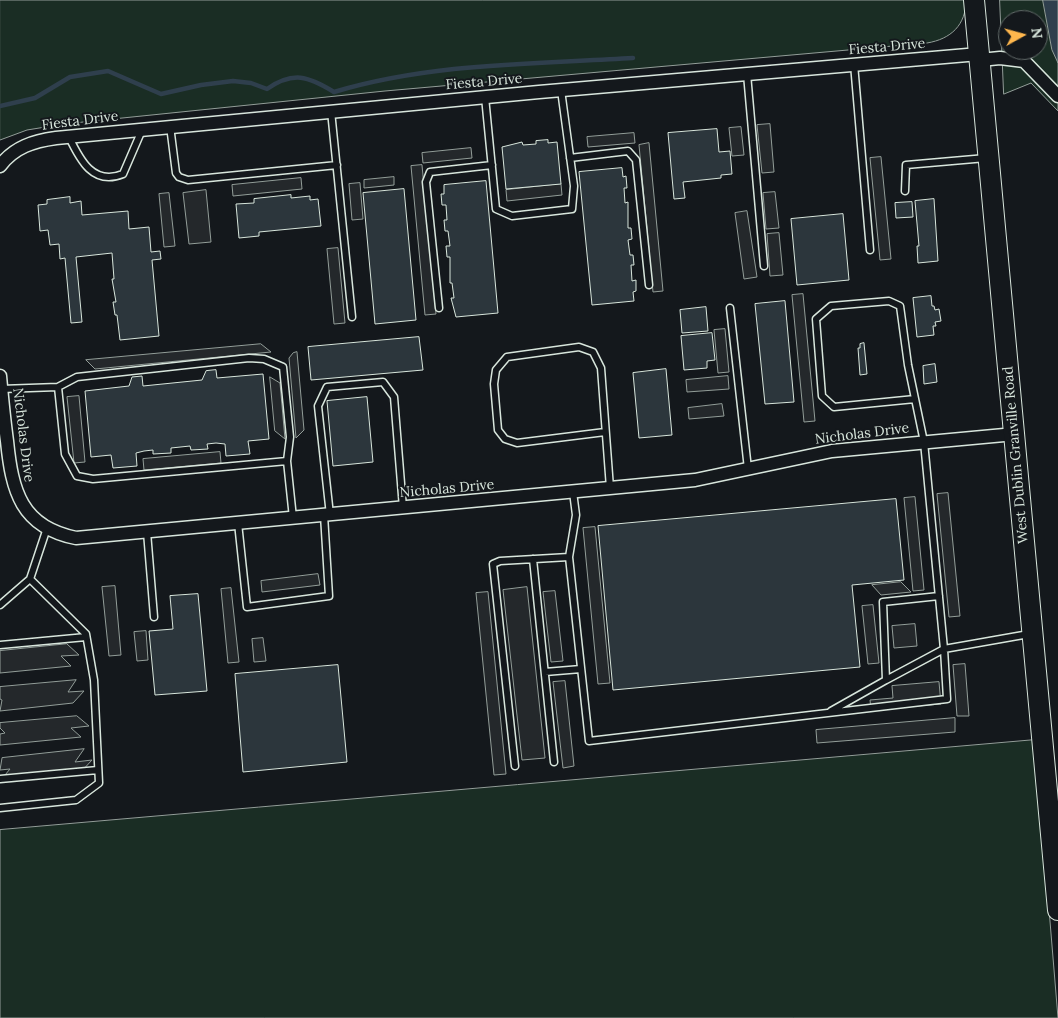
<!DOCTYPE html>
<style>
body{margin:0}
#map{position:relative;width:1058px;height:1018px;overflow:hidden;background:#14181c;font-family:Lora,serif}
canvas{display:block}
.north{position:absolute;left:998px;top:10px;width:50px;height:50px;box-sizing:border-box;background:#14181c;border:1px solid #626a69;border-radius:50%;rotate:83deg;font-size:14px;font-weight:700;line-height:20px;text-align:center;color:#d8e6dc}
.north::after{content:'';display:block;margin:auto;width:18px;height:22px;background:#ffb74d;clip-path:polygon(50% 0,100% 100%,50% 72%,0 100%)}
</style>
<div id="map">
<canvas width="1058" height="1018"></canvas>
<div class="north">N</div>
</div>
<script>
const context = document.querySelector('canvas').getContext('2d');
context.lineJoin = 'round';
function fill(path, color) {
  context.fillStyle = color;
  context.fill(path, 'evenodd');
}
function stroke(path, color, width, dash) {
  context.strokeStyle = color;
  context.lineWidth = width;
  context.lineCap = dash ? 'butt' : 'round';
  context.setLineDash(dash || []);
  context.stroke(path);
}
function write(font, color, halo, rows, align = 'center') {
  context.font = font + ' Lora,serif';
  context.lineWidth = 4;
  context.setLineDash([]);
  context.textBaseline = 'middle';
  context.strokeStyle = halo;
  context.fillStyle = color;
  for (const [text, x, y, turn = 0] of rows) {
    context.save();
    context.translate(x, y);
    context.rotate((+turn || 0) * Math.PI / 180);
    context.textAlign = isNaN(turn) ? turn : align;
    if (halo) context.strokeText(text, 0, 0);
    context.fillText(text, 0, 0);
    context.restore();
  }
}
const green = new Path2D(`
 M0 0H966C966 25 951 39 927 43L385 91 64 124 27 130 0 140Z
 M1000 0H1058V111L1031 83 1004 94ZM1008 20H1038V50H1008Z
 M1035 740 1058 1018H0V830Z`);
fill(green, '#1a2d24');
stroke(green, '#939e99', 1);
const parking = new Path2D(`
 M770 124 774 172 762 173 757 125Z
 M741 127 744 155 732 156 729 128Z
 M634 133 635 143 588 147 587 137Z
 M649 143 663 291 653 292 639 145Z
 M471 148 472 158 423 163 422 153Z
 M881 157 891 259 880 260 870 158Z
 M422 165 436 314 425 315 411 166Z
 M394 177V185L364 188V180Z
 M301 178 302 189 233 196 232 185Z
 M360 183 363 219 352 220 349 184Z
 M561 184 562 195 507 201 506 190Z
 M206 190 211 242 189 244 183 193Z
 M775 192 779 228 766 229 763 193Z
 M169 193 175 246 164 247 159 194Z
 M747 211 757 277 744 279 735 213Z
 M779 233 783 275 770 276 767 234Z
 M338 248 345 323 334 324 327 249Z
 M803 294 815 421 804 422 792 295Z
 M725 329 729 372 718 373 714 330Z
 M261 344 271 352 95 369 86 360Z
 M297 352 304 430 296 438 289 358 293 353Z
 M728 376 729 389 687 392 686 380Z
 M270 377 280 383 285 439 275 431Z
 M79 396 85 462 74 463 67 397Z
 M722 404 724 416 689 419 688 408Z
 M220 452 221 463 144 470 143 459Z
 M948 493 960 616 949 617 937 494Z
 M915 497 924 590 913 591 904 498Z
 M595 527 610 683 598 684 583 528Z
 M318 574 320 585 262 592 261 581Z
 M901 582 911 592 881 595 872 585Z
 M115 586 121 655 109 656 102 587Z
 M527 587 545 758 522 760 503 590Z
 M231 588 239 662 228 663 221 589Z
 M555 591 563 661 551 662 543 592Z
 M488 592 506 774 494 775 476 593Z
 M873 605 879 663 868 664 862 606Z
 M915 624 917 646 894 648 892 626Z
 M146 631 148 660 137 661 134 632Z
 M263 638 266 661 254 662 252 639Z
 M67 644 79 655 61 656 71 666 0 673V651Z
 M965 664 969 716H957L953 665Z
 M76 680 68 692 84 691 73 703 0 711 2 700 0 699V687Z
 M565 681 574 766 563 768 553 682Z
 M939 682 941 704 871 710 870 700 893 698 892 686Z
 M77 716 89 726 71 728 81 737 0 745V734L5 733 0 728V723Z
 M955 718V732L817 743 816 730Z
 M84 749 75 762 92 760 80 773 0 781 10 769 0 770 2 758Z`);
fill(parking, '#24282b');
stroke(parking, '#939e99', 1);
const water = new Path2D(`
 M1043 0H1058V63L1052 50Z`);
fill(water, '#2f3f4d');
stroke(water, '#939e99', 1);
stroke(new Path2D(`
 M0 106 35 98 70 77 108 71 161 94 201 85 233 81 251 83 267 89C293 71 308 76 334 92 431 63 533 64 633 58`), '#2f3f4d', 4.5);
const building = new Path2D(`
 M717 129 719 152 730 151 732 174 721 175V178L683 182 685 198 674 199 668 133Z
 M548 140V143L557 142 561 184 506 189 502 147 522 142 523 145 536 144V141Z
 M622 168 623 177 626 176 627 188H624L625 203 628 202V228H631L632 239 628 240 630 255H633L634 265H631L632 281 636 280V291L633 292 634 301 592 305 579 172Z
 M486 181 498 313 456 317 451 298H454L452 283H450V257H447L446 246H450L448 231H445L444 220H447L446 205H442L441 194H444V185Z
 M404 189 416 320 375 324 363 193Z
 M291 195V198L310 196V200L318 199 321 226 259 232V236L239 238 236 204 254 203V199Z
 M70 197V203L81 201 82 215 128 211 129 229 149 227 151 252 160 251 161 259 152 260 159 336 120 340 117 315H115L113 302H116L112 279H114L112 253 76 257 82 322 71 323 65 258 60 259 59 244 50 245 48 230 40 231 38 205 47 204V200Z
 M934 199 938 261 918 263 917 246H919L915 201Z
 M912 202 913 217 896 218 895 203Z
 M843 214 849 280 797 285 791 219Z
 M931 296 932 306H934L935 310 939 309 941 321 935 322 936 326H933L934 335 917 337 913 298Z
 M785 301 794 402 765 404 755 304Z
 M706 307 708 331 682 333 680 310Z
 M712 333 715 360 707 361V368L684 370 681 336Z
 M419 337 423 370 311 380 308 347Z
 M864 343 867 374 860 375 858 348H860V344Z
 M935 364 937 382 924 384 923 366Z
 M666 369 672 435 639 438 633 373Z
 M216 370 217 378 263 374 269 439 248 441 250 454 226 456 225 444 216 443 207 444 208 449 191 450 190 446 171 448V453L153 454V450L144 451 136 453 137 466 113 468 111 455 91 457 85 391 129 386 132 377 142 376 143 386 202 380 206 371Z
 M367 397 373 462 333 466 327 401Z
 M896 499 904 580 852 585 860 667 613 690 598 526Z
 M198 594 207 691 155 695 149 631 173 629 170 596Z
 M338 665 347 762 243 772 235 674Z`);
fill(building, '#2c363c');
stroke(building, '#d8e6dc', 1);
const service = new Path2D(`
 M854 64 870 250
 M747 74 764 266
 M485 97 496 209 512 216 572 209 574 186 561 90
 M331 111 352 317
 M170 126 176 173 179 177 188 180 337 165
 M69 137C80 160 93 186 123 174L142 130
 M570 158 628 151 636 160 649 285
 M905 191 906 165 986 158
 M439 308 426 182 430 172 492 165
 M730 308 748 469
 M58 387 77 377 249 358 264 359 283 367 290 437 287 461
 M1 389 58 387 65 454 77 476 93 479 287 461 293 518
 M915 399 834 407 822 396 816 319 831 306 889 301 900 306 908 365 924 442 944 649 1029 634
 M605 432 517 443 505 439 498 430 494 384 496 370 507 357 579 347 593 352 601 368 610 488
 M573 492 576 515 569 557 589 741 947 699 944 649 886 680 883 602 939 596
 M330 515 318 406 327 387 383 382 394 397 403 508
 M238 523 247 607 329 596 324 515
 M147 532 154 617
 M533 559 554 762
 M0 605 30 579 47 528
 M0 645 86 637
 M545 672 581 669
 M831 711 886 680
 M515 766 493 564 500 561 569 557
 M0 779 98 770
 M0 808 76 800 99 783 94 680 86 634 30 579`);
const minor = new Path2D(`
 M980 60 1000 58 1024 61 1058 96
 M0 166C14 147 34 141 56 138L539 92 979 54
 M0 376C2 398 4 419 7 441 12 491 21 527 76 538L695 480 832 451 1015 434`);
const primary = new Path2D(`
 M974 0 1058 910`);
stroke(service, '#d8e6dc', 9);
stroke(minor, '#d8e6dc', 15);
stroke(primary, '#d8e6dc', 22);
stroke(service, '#14181c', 6);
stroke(minor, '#14181c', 12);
stroke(primary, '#14181c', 20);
write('14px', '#d8e6dc', '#14181c', [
 ["Fiesta Drive",887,47,-5],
 ["Fiesta Drive",484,82,-5],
 ["Fiesta Drive",80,121,-7],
 ["Nicholas Drive",862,434,-7],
 ["Nicholas Drive",23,435,83],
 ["West Dublin Granville Road",1016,455,-95],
 ["Nicholas Drive",447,489,-5]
]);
</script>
